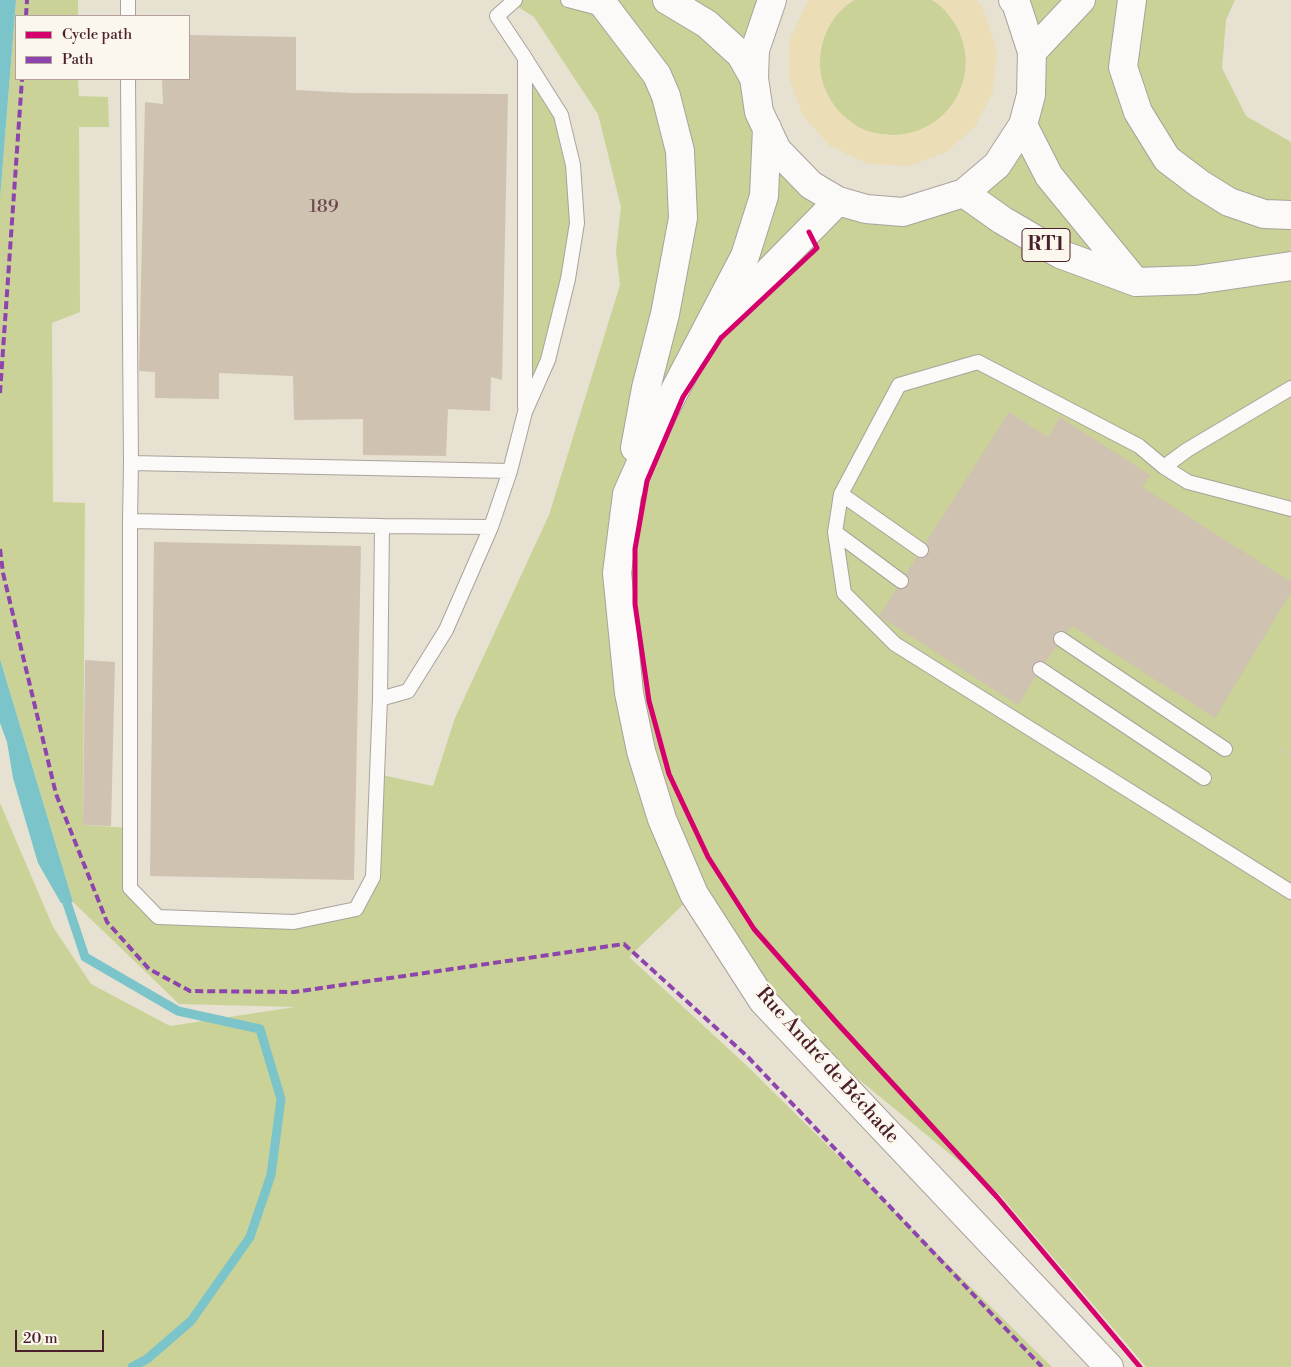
<!DOCTYPE html>
<meta charset="utf-8">
<style>
body{margin:0}
#map{position:relative;width:1291px;height:1367px;overflow:hidden;background:#e7e1d2;font-family:"Libre Bodoni",serif}
canvas{display:block}
.legend{position:absolute;left:15px;top:15px;width:175px;height:65px;box-sizing:border-box;background:#fbf7ec;border:1px solid #b4a19f;margin:0;padding:6px 9px;list-style:none;font-size:15px;color:#4a1f2b}
.legend li{display:flex;align-items:center;gap:10px;height:25px}
.legend b{width:25px;border:1px solid #b4a19f}
.scale{position:absolute;left:15px;top:1330px;width:89px;height:22px;box-sizing:border-box;border:2px solid #4a1f2b;border-top:0;padding-left:6px;font-size:15px;line-height:18px;white-space:nowrap;color:#4a1f2b;-webkit-text-stroke:4px #fbf7ec;paint-order:stroke}
</style>
<div id="map">
<canvas width="1291" height="1367"></canvas>
<ul class="legend">
<li><b style="height:6px;background:#d6006c"></b>Cycle path</li>
<li><b style="height:6px;background:#8e44ad"></b>Path</li>
</ul>
<div class="scale">20 m</div>
</div>
<script>
const context = document.querySelector('canvas').getContext('2d');
context.lineJoin = 'round';
function fill(path, color) {
  context.fillStyle = color;
  context.fill(path, 'evenodd');
}
function stroke(path, color, width, dash) {
  context.strokeStyle = color;
  context.lineWidth = width;
  context.lineCap = dash ? 'butt' : 'round';
  context.setLineDash(dash || []);
  context.stroke(path);
}
function write(font, color, halo, rows, align = 'center') {
  context.font = font + ' "Libre Bodoni",serif';
  context.lineWidth = 5;
  context.setLineDash([]);
  context.textBaseline = 'middle';
  context.strokeStyle = halo;
  context.fillStyle = color;
  for (const [text, x, y, turn = 0] of rows) {
    context.save();
    context.translate(x, y);
    context.rotate((+turn || 0) * Math.PI / 180);
    context.textAlign = isNaN(turn) ? turn : align;
    if (halo) context.strokeText(text, 0, 0);
    context.fillText(text, 0, 0);
    context.restore();
  }
}
fill(new Path2D(`
 M16 0H78V16H16V79H78L79 96 108 97 109 127H79L80 312 52 323 53 502 85 503 83 825 130 828V888L158 917 294 922 356 909 373 877 377 774 433 786 455 718 549 515 620 285 616 251 621 207 598 114 534 17 507 0H772L755 50 777 150 866 209 964 193 1031 95 1013 0H1235L1226 20 1222 68 1246 116 1291 142V1367H1146L1000 1195 763 1001 694 894 629 957 745 1064 1052 1367H0V803L53 927 91 984 170 1026 295 1007 179 1004 73 902 0 659V199Z
 M854 0H932C944 7 953 19 959 31 981 79 948 133 895 135 883 135 869 133 858 127 854 124 850 121 846 118 831 106 820 84 820 65 819 40 832 12 854 0Z
 M525 58 561 115 573 165 568 279 525 412Z`), '#cad298');
fill(new Path2D(`
 M808 0H854C832 13 819 40 820 65 820 84 831 106 846 118 850 121 854 124 858 127 869 133 883 135 895 135 948 133 981 79 959 31 953 19 944 7 932 0H976L983 8 997 50 993 92 975 127 945 153 907 166 868 164 830 146 803 116 789 78 790 39Z`), '#ebddb5');
fill(new Path2D(`
 M0 0H16L0 199Z
 M0 659 73 902 61 903 38 863 13 778 7 742 0 723Z`), '#7ac4ca');
stroke(new Path2D(`
 M63 891 85 957 178 1011 260 1029 281 1099 271 1175 250 1237 191 1321 147 1359 132 1367`), '#7ac4ca', 9);
fill(new Path2D(`
 M189 35 296 37V90L352 93 508 94 502 380 491 377 490 411 448 409 446 456 363 455V419L294 420 293 376 219 373V399L155 398V372L139 371 145 102 163 104 162 79H189Z
 M1009 412 1048 437 1060 417 1150 475 1142 487 1291 582V592L1215 718 1072 626 1040 669 1018 705 879 616Z
 M154 542 361 546 354 880 150 876Z
 M85 660 115 662 111 826 83 825Z`), '#cfc2b0');
const service = new Path2D(`
 M128 0V16
 M568 0 606 10
 M128 79 131 463 130 521V888L158 917 294 922 356 909 373 877 380 699 382 526 130 521
 M525 407V58
 M131 463 510 471
 M1164 467 1187 450 1291 388
 M841 494 921 550
 M1291 509 1188 482 1164 467 1139 446 978 362 899 385 841 494 835 532 844 593 895 644 1291 892
 M382 526 491 527
 M835 532 901 581
 M1061 639 1225 749
 M1040 669 1204 778
 M380 699 408 691 446 630 491 527 510 471 525 412 548 360 568 279 577 223 573 165 561 115 525 58 497 16 515 0`);
const primary = new Path2D(`
 M600 0 657 75 666 96 680 151 683 218 665 314 646 388 635 448
 M667 0 707 24 741 55 754 78
 M772 0 755 50 754 78 759 112 777 150 811 185 838 201 866 209 903 212 964 193 997 165 1023 125 1031 95 1032 52 1016 3 1013 0
 M1132 0 1123 67 1138 112 1167 159 1200 184 1229 202 1264 214 1291 215
 M1032 52 1081 0
 M1023 125 1049 176 1135 281
 M767 128 764 196 745 256 664 411 627 494 617 573 629 693 641 751 662 819 694 894 763 1001 1109 1367
 M964 193 1002 220 1060 254 1136 282 1196 280 1291 266
 M720 321 838 201`);
stroke(service, '#aaa29a', 16);
stroke(primary, '#aaa29a', 30);
stroke(new Path2D(`
 M1281 749 1291 755`), '#cec9c7', 3, [1, 4]);
stroke(service, '#fbfaf8', 14);
stroke(primary, '#fbfaf8', 28);
stroke(new Path2D(`
 M26 16 27 0
 M0 393 22 79
 M0 549 3 573 56 794 107 922 149 969 190 991 294 992 624 944 748 1057 1042 1367`), '#8e44ad', 4, [8, 4]);
stroke(new Path2D(`
 M809 232 817 248 721 338 683 397 647 481 635 549V604L649 701 669 774 708 857 754 929 836 1022 997 1197 1140 1367`), '#d6006c', 5);
write('18px', '#6b484c', null, [
 ["189",324,208]
]);
for (const [x, y, w] of [
 [1046,245,48]
]) {
  const box = new Path2D();
  box.roundRect(x - w / 2, y - 16.5, w, 33, 4);
  context.fillStyle = '#fbf7ec';
  context.fill(box);
  stroke(box, '#4a1f2b', 1);
}
write('bold 19px', '#4a1f2b', null, [
 ["RT1",1046,245]
]);
write('20px', '#4a1f2b', '#fbf7ec', [
 ["Rue André de Béchade",827,1066,48]
]);
</script>
